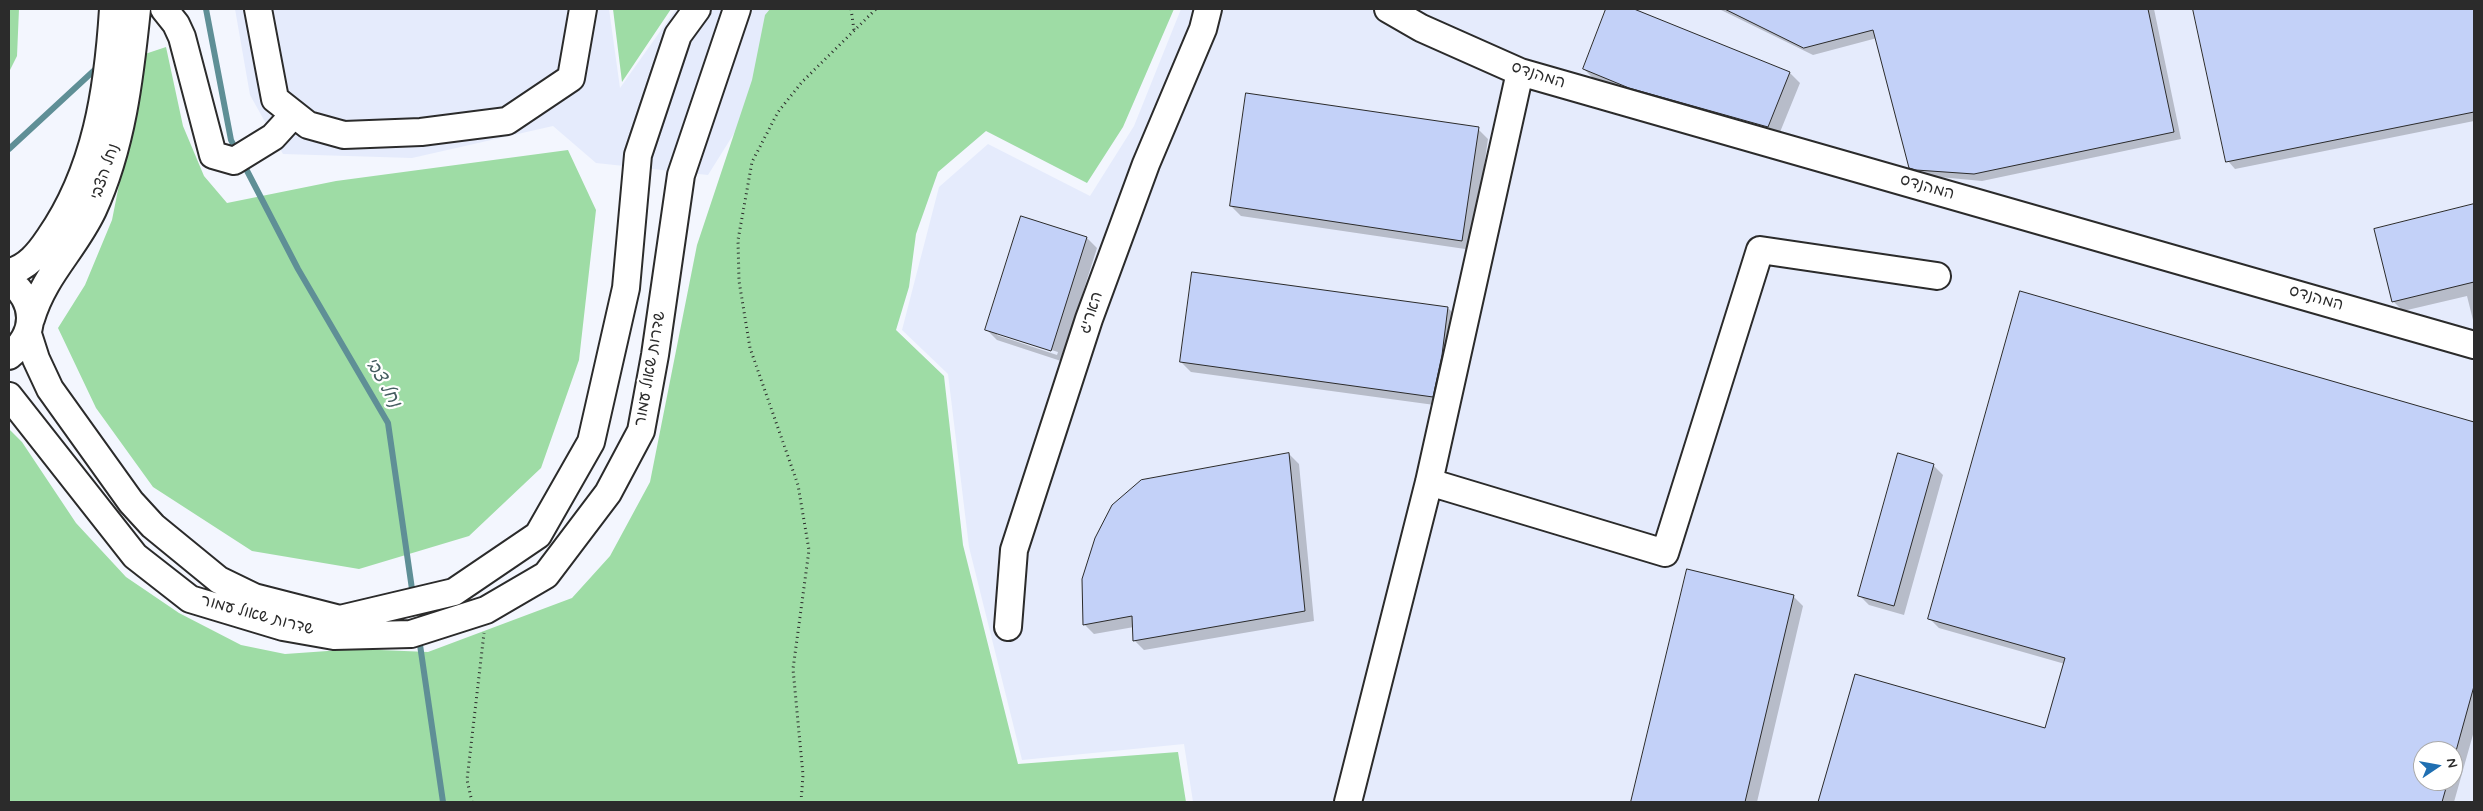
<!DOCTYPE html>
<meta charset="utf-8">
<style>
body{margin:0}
#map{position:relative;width:2483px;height:811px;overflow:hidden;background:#f3f6fe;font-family:Mynerve,sans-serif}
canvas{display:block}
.frame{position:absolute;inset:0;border:10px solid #2b2b2b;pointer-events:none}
.north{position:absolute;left:2413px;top:741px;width:50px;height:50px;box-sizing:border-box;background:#fff;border:1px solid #aaa;border-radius:50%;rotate:78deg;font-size:14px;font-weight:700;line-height:20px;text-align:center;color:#2b2b2b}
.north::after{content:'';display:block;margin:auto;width:18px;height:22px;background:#1f6fb2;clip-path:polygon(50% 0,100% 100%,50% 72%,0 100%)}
</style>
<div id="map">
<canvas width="2483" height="811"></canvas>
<div class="frame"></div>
<div class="north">N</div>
</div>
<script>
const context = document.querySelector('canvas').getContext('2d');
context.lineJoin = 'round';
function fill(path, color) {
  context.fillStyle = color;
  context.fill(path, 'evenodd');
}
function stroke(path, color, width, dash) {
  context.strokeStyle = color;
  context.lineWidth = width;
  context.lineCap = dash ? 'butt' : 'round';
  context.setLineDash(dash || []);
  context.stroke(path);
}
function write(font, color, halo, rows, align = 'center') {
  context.font = font + ' Mynerve,"Playpen Sans Hebrew",sans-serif';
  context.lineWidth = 4.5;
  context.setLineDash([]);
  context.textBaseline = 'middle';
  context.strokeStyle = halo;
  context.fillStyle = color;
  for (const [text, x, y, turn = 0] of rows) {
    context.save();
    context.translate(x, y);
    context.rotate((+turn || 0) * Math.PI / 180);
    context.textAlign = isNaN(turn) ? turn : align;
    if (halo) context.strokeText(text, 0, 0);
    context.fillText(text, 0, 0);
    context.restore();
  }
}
fill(new Path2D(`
 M235 9H609L620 88 676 9H812L708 175 596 163 553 126 412 158 283 154 250 95Z
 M1181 9H2474V802H1193L1184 744 1022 760 969 547 948 374 902 330 939 187 988 144 1090 196 1134 126ZM2423 751H2453V781H2423Z`), '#e5ebfc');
fill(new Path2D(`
 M9 9H19L17 56 9 72Z
 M613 9H671L622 82Z
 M770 9H1174L1123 127 1087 183 986 131 938 172 916 234 909 287 896 330 944 376 963 545 1018 764 1178 752 1186 802H9V429L22 442 76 523 126 577 179 613 241 645 285 654 356 649 428 652 572 598 610 556 650 482 697 245 752 80 765 15Z
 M166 47 183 126 204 176 227 203 336 181 568 150 596 210 579 360 541 468 469 536 359 569 252 551 153 487 96 408 58 328 85 285 112 220 145 54Z`), '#9edca5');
fill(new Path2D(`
 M1608 9H1631L1790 73 1800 83 1778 137 1640 97 1594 79 1584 69Z
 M1719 9H2154L2181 139 1982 181 1918 175 1910 167 1877 38 1813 55Z
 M2194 9H2474V121L2235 169 2228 161Z
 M1478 129 1488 139 1472 250 1241 216 1231 206Z
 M2474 205V324L2467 296 2403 311 2393 301 2375 230Z
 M1087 238 1097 248 1061 361 997 340 987 330ZM997 333 1058 352 1057 355 997 335Z
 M2021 293 2474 423V731L2454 802H1820L1856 675 2046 730 2065 664 1939 628 1929 618ZM2423 751H2453V781H2423Z
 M1448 308 1458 318 1442 406 1191 372 1181 362Z
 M1289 454 1299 464 1314 621 1144 650 1134 640V627L1094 634 1084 624Z
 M1933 465 1943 475 1904 615 1869 605 1859 595Z
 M1688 571 1793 596 1803 606 1757 802H1633Z`), '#0003');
stroke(new Path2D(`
 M206 9 231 140 237 152
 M9 149 100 65
 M243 163 298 269 388 423 413 596
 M419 638 443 802`), '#5f8f96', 6);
const building = new Path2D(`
 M1606 9H1634L1790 72 1768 127 1629 88 1583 69Z
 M1725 9H2148L2174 132 1974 174 1916 170 1909 168 1873 30 1804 48Z
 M2193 9H2474V112L2226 162Z
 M1246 93 1479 127 1462 241 1230 206Z
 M2474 204V282L2392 302 2374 229Z
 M1021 216 1087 237 1051 351 985 330Z
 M1192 272 1448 307 1442 355 1433 397 1180 362Z
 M2020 291 2474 422V686L2456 751H2423V781H2448L2442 802H1818L1855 674 2045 728 2065 658 1928 619Z
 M1289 453 1305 611 1133 641 1132 616 1083 625 1082 579 1095 538 1112 505 1141 480Z
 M1898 453 1934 464 1894 606 1858 596Z
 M1687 569 1794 595 1745 802H1631Z`);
fill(building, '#c3d1f8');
stroke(building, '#2b2b2b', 1);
const minor = new Path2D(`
 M164 9 176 24 182 37 213 155 234 161 273 137 294 114
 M258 9 275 99 308 125 344 135 421 132 507 121 571 78 583 9
 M1388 9 1421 28 1520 72 2474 345
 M9 272C27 268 39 253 49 238 96 171 108 89 113 9
 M9 280C37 303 37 333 9 356
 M31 319C44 275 74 250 93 210 122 147 130 77 137 9
 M28 334 36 359 50 389 131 502 153 526 219 580 254 597 340 619 454 592 538 535 591 442 626 288 638 155 678 35 697 9
 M9 396 135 556 190 599 283 627 334 636 411 634 486 610 546 575 608 493 641 431 655 355 681 175 737 9
 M1429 482 1665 553 1760 250 1937 276
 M1008 627 1014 550 1089 319 1146 164 1203 29 1208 9
 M1348 802 1429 482 1520 72`);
stroke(minor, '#2b2b2b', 30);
stroke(new Path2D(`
 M851 9 854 30
 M472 802 467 780 484 633
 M801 802 803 775 793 669 809 550 798 485 750 348 739 281 738 240 752 162 778 112 802 82 876 9`), '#2b2b2b', 3, [1, 4]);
stroke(minor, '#fff', 26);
write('16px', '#2b2b2b', '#fff', [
 ["המהנדס",1538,76,18],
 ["נחל הצבי",106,172,-71],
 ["המהנדס",1927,188,16],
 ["המהנדס",2316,299,16],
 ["האריג",1092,313,-71],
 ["שדרות שאול עמור",651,369,-80],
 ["שדרות שאול עמור",257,616,15]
]);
write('italic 18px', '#455d60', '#fff', [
 ["נחל צבי",382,383,60]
]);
</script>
